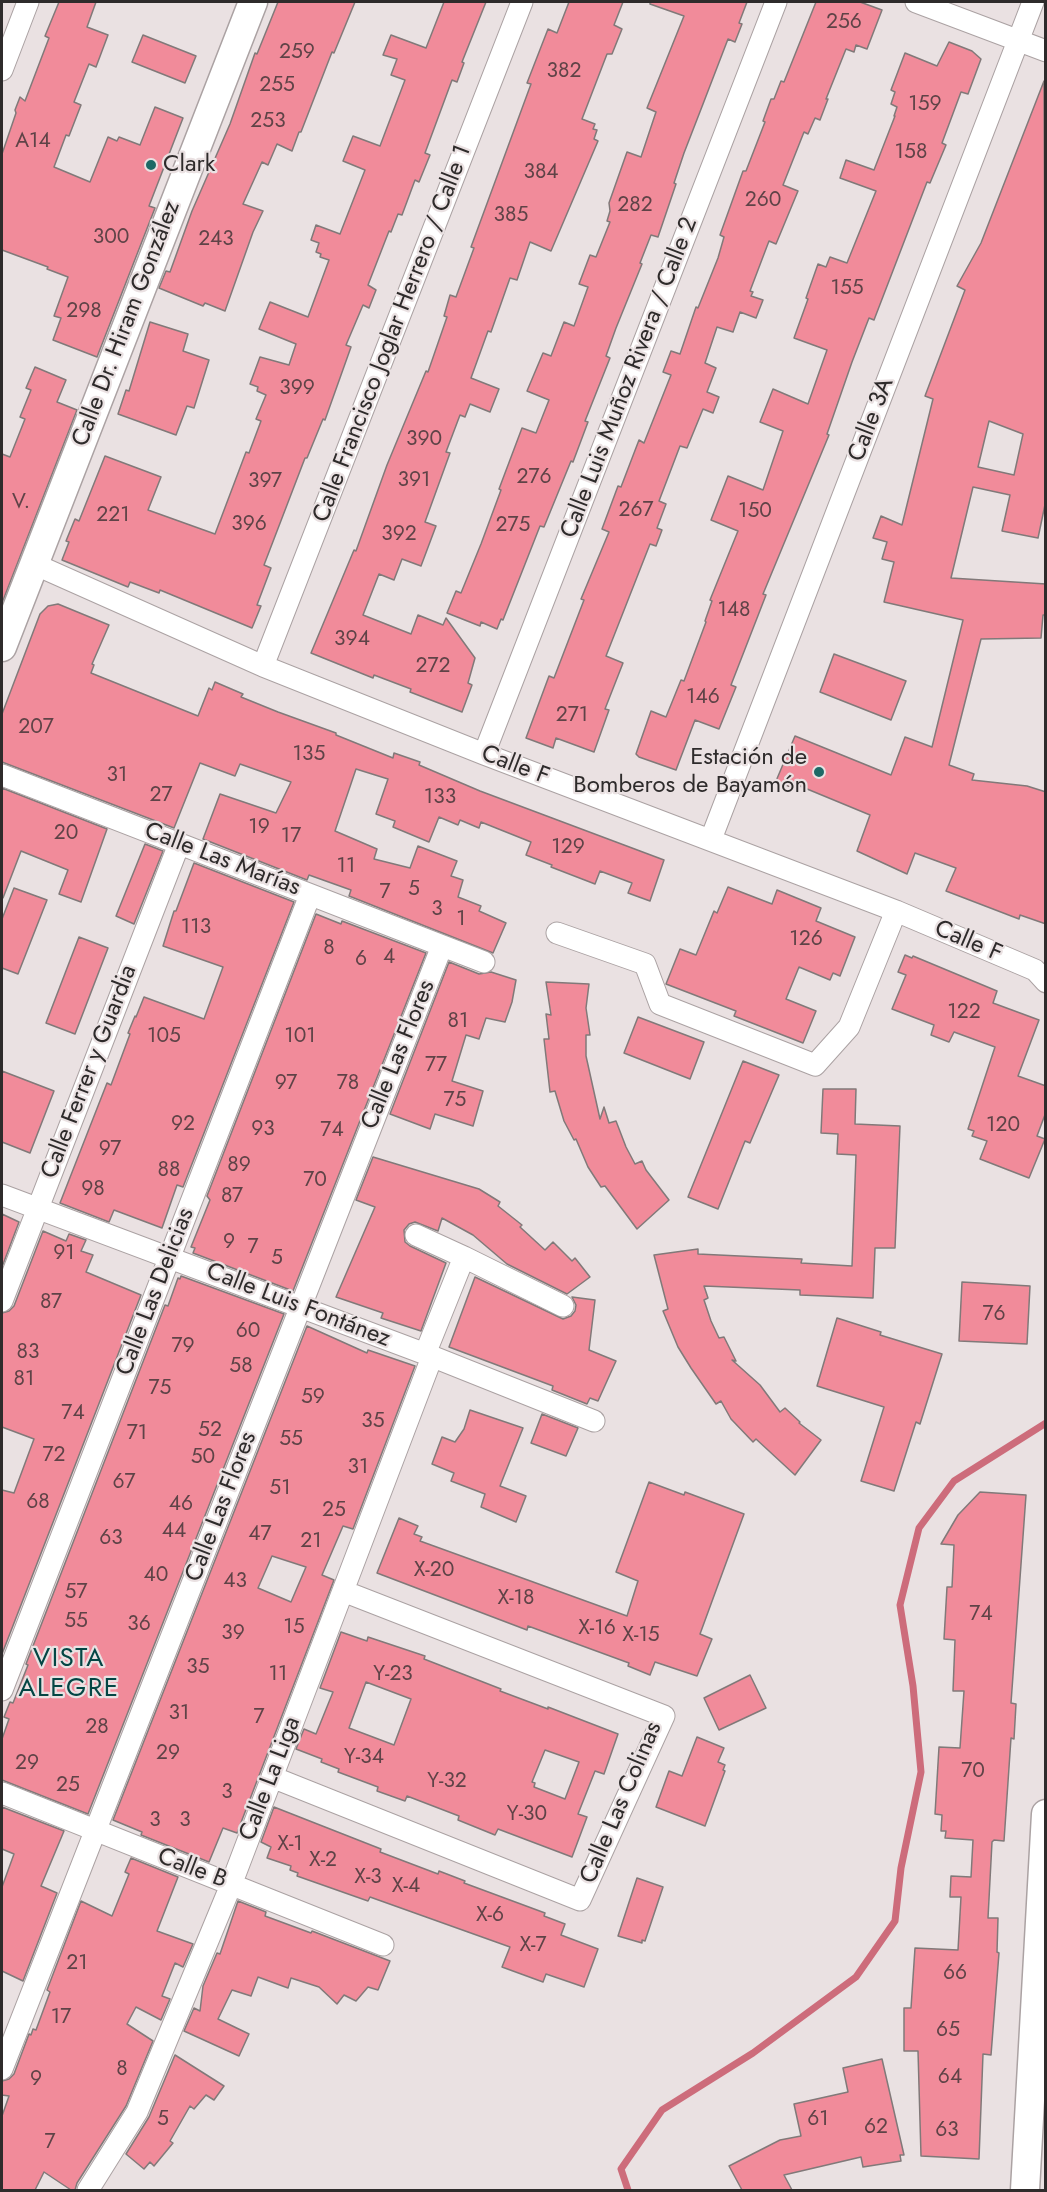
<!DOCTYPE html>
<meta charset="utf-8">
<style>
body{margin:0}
#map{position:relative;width:1047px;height:2192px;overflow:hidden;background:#eae1e2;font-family:Jost,sans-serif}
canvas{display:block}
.frame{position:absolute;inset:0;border:3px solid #2e2b2b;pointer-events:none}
</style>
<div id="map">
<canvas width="1047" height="2192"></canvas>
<div class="frame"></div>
</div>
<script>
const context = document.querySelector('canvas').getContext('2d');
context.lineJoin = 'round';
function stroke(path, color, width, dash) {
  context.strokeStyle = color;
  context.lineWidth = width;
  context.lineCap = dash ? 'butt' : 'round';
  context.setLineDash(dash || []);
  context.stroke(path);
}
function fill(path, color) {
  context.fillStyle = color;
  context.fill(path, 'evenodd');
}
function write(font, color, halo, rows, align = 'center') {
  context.font = font + ' Jost,sans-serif';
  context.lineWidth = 4.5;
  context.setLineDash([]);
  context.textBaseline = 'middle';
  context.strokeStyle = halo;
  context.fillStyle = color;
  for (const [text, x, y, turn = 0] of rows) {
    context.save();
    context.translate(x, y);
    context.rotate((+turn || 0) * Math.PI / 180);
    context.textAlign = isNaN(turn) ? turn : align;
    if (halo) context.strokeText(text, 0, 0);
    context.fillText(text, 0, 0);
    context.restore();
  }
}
stroke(new Path2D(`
 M628 2190 621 2169 662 2110 753 2053 856 1977 895 1921 901 1868 921 1772 913 1686 900 1605 919 1528 954 1481 1046 1423`), '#cd6c7b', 7);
const building = new Path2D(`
 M59 2H96L87 27 108 35 96 67 89 64 74 102 81 105 69 136 66 135 54 167 90 182 108 137 117 141 119 137 140 145 155 107 183 118 149 206 155 208 97 357 53 340 61 318 54 316 68 277 47 269 48 267 2 250V154L16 113 15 110 20 97 25 101 49 38 45 36Z
 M278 2H355L334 53 332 52 301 132H299L292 151 277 144 268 165 262 162 243 204 263 211 253 232 225 311 205 303 203 306 159 288 166 271 170 272 192 211 230 124 255 53 257 54Z
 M444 2H486L462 62 464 63 457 82 452 80 425 153 430 155 419 182 415 180 402 215 398 214 391 232 389 231 368 285 376 290 369 308 363 305 346 345 351 347 325 420 323 419 307 458H305L264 565 271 568 257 605 261 606 252 628 160 590 159 593 130 582 128 587 62 560 69 542 66 541 75 519 79 521 105 456 161 477 148 510 215 534 246 452 249 453 261 421 256 419 266 395 257 391 258 387 250 384 260 357 289 365 296 344 259 329 270 302 308 317 329 260 320 257 321 254 316 252 319 243 311 240 316 225 340 234 365 170 343 161 353 136 380 146 405 80 391 75 397 59 383 55 391 35 426 48Z
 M569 2H623L614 25 622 29 612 54H607L582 119 595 124 593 129 597 130 594 139 598 141 551 251 530 242 517 280 510 278 491 332 488 331 471 378 499 389 490 412 470 404 465 417 460 415 446 452 450 453 425 522 436 526 421 566 402 559 394 580 379 574 363 615 411 634 418 615 443 625 446 618 475 658 468 683 472 685 462 712 410 692 411 689 374 675 373 678 311 653 354 550 356 551 387 465 426 371 428 372 447 317 444 316 450 295 456 297 474 248 471 247 531 84 527 83 548 29 557 33Z
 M650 2H747L739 23 742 24 735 42 728 39 703 104 684 153 674 183 676 184 658 237 651 235 640 263 642 264 616 328 606 356 610 358 585 421 588 422 573 462 571 461 544 527 540 526 503 620 501 619 497 629 481 622 480 626 447 613 456 591 461 593 481 544 501 490 499 489 522 428 536 433 549 400 527 391 543 353 551 356 564 322 574 326 588 287 579 284 590 255 596 257 610 222 607 221 610 211 609 203 627 152 641 157 656 112 647 108 684 16 650 4Z
 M816 2H860L882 10 867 49 856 45 854 52 846 49 826 99H828L820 120 815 118 808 134 804 132 783 185 798 191 776 244 769 241 750 291 753 292 751 296 763 300 756 318 740 312 733 332 717 327 705 363 716 368 707 392 719 397 713 413 703 409 687 448 680 446 659 501 666 504 657 528 662 530 656 546 650 544 606 656 623 663 605 709 609 710 594 752 556 738 553 748 526 738 549 676 554 678 584 600 581 599 609 532 602 529 618 486 621 487 639 440 644 443 671 375 663 372 671 351 680 354 696 307 698 308 718 258 724 237 720 235 743 171H746L765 122 763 121 771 99H774L781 81 784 82Z
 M143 35 196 56 185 83 132 62Z
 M949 42 972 51 981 59 968 94 961 92 942 143 946 145 930 183 927 182 874 320 869 318 852 362 827 434 829 435 763 594 766 595 731 685 736 687 719 729 695 720 676 770 639 757 636 754 651 711 666 717 681 680 684 681 706 622 705 621 712 601 710 600 738 531 711 520 728 476 763 490 783 431 760 422 773 389 808 404 827 350 794 338 808 299 806 298 818 264 826 267 830 257 847 263 876 191 840 178 846 160 874 170 895 116H894L897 107 891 104 895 92 891 90 905 53 937 66Z
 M1044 81 1046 500 1038 538 1002 531 1010 495 973 487 951 578 1046 584V615H1043L1041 638 981 639 949 765 974 774 972 780 1027 786 1046 792V924L1020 915 1019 919 946 891 956 868 915 853 907 874 857 851 870 815 795 784 793 788 776 781 795 736 891 775 905 737 932 747 963 620 884 602 894 562 882 559 887 542 873 538 881 516 902 525 933 399 925 396 965 290 957 286 981 243ZM989 421 1023 434 1014 475 978 467Z
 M150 322 188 334 183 351 209 360 194 408 187 406 176 435 118 414 126 390 129 391Z
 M35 367 66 380 57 402 77 410 2 603V454L10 457 25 419 20 417 31 390 26 388Z
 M58 604 109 625 92 664 94 665 91 673 198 716 209 688 212 690 215 682 243 694 241 697 278 712 336 733V735L393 758 394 753 420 762 419 765 480 791 664 860 650 901 628 893 632 883 600 871 595 884 551 867 552 865 526 855 531 842 481 822 479 828 460 820 458 825 439 817 429 842 393 827 395 821 376 814 388 779 356 769 335 831 377 849 374 859 410 868 418 846 457 861 451 876 463 880 458 897 481 906 479 911 506 923 493 953 349 896 351 890 309 875 307 880 203 839 220 794 276 813 291 782 240 764 235 776 200 763 174 828 2 762V714L40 614 48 606Z
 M834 654 906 681 891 720 820 692Z
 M2 788 107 829 81 902 59 894 68 870 21 851 3 898H2Z
 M145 844 163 851 134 924 116 916Z
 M194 863 294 902 183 1187 177 1185 162 1228 114 1210 109 1222 60 1203 107 1083 111 1085 130 1034 128 1033 135 1016 136 1017 144 997 204 1019 223 967 163 946 174 911H176Z
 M728 887 772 904 777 890 821 908 816 921 855 937 840 976 833 973 830 980 799 967 786 999 816 1011 803 1043 734 1016 736 1011 666 984 680 949 696 955 714 911 717 913Z
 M14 888 47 900 18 974 2 968V919Z
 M316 914 341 924 342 921 426 953 293 1291 193 1253 195 1248 191 1247 210 1200 207 1196Z
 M79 937 108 948 75 1034 46 1023Z
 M905 955 912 958 913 956 997 991 993 1003 1039 1020 1018 1076 1046 1086V1112L1037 1136 1045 1139 1029 1178 980 1159 987 1141 972 1136 974 1131 968 1129 995 1047 954 1032 949 1042 931 1035 934 1025 892 1009 906 975 898 972Z
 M449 962 479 974 491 972 516 980 512 1002 505 1022 486 1018 479 1039 466 1035 452 1081 483 1091 473 1126 435 1114 430 1129 390 1114Z
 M546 982 589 984 586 1008 590 1035H586V1056L600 1119 604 1107 609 1123 616 1121 626 1147 635 1164 642 1161 646 1170 669 1200 637 1229 605 1186 601 1187 588 1167 576 1139 574 1140 564 1121 555 1091 550 1092 544 1039H549L546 1014 551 1015Z
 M638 1017 704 1042 690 1079 624 1053Z
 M743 1061 779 1075 750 1143 745 1141 718 1209 688 1197Z
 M2 1071 54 1091 30 1153 2 1142Z
 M823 1089H856L855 1124 900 1126 895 1248H875L873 1298 800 1295V1290L704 1286 708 1298 704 1300 711 1321 719 1338 724 1337 736 1361 732 1360 760 1385 780 1412 785 1408 800 1422 799 1423 821 1440 795 1475 756 1439 753 1442 731 1419 721 1401 716 1404 691 1368 678 1347 663 1311 668 1309 654 1255 698 1249V1254L802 1259 801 1263 852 1266 856 1155 837 1154 838 1134 821 1133Z
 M373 1157 479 1189 500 1202 498 1206 522 1225 520 1227 545 1250 553 1242 572 1261 575 1258 590 1277 567 1294 507 1264 473 1235 442 1218 438 1231 415 1222 409 1224 404 1230 405 1242 410 1246 446 1263 421 1331 381 1318 383 1313 336 1297 375 1207 356 1200Z
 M2 1214 19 1222 2 1267Z
 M43 1231 66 1241 69 1234 86 1240 81 1251 93 1255 86 1272 141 1295 2 1654V1490L14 1493 34 1439 2 1427V1313L9 1311 14 1306Z
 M181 1276 284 1314 88 1814 2 1780V1739L9 1719 4 1717 10 1702 13 1703 28 1665 26 1664 165 1305 168 1306 178 1278 180 1279Z
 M475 1277 563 1319 571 1316 575 1311 576 1305 572 1297 595 1300 589 1350 616 1361 598 1401 590 1398 587 1404 552 1390 553 1386 449 1347Z
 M962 1282 1030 1286 1027 1344 959 1341Z
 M837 1318 881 1332 880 1335 942 1354 920 1424 916 1422 894 1491 861 1481 884 1407 817 1386Z
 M307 1326 367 1353 368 1350 415 1366 353 1529 343 1526 322 1575 334 1580 237 1833 223 1828 209 1862 141 1835 142 1832 113 1820ZM272 1556 306 1567 291 1602 258 1588Z
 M470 1410 523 1428 500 1486 526 1496 516 1522 481 1507 485 1494 451 1481 454 1473 432 1464 442 1437 455 1442 464 1429Z
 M542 1414 578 1428 566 1456 531 1443Z
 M649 1482 684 1495 685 1492 744 1514 700 1634 712 1639 697 1676 655 1662 650 1675 628 1666 629 1663 528 1626 527 1630 377 1573 399 1518 418 1526 414 1534 422 1537 420 1541 627 1616 638 1581 616 1572Z
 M980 1492 1026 1495 1011 1703 1016 1704 1014 1739 1011 1738 1004 1841 994 1840 992 1842 988 1918H998L997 1952 999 1953 991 2055 983 2054 979 2159 921 2156 918 2051H904V2008H911L915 1948 958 1950 961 1897H950L951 1876 971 1877 973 1840 945 1838 946 1831H941L942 1815 935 1814 939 1747 960 1748 964 1691H953L955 1640 944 1639 947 1587H952L954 1545 941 1544 958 1515Z
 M341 1632 367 1641 368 1637 425 1656 424 1659 501 1689 500 1691 548 1709V1707L618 1734 604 1774 595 1771 578 1814 587 1817 572 1857 498 1829 495 1835 458 1820 459 1816 407 1796 405 1801 377 1791 378 1787 338 1772 339 1769 321 1762 322 1759 296 1749 304 1729 316 1734 333 1692 320 1688ZM366 1682 411 1699 394 1745 349 1728ZM545 1750 579 1762 565 1799 534 1787 535 1783 532 1782Z
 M750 1675 766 1708 719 1730 704 1698Z
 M697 1737 724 1748 718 1762 725 1765 723 1770 725 1771 705 1826 656 1807 669 1771 682 1776Z
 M2 1807 64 1831 41 1886 57 1893 23 1981 2 1971V1887L14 1854 2 1849Z
 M274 1807 381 1849 380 1852 438 1874 439 1871 465 1881 464 1883 545 1913 544 1916 565 1924 561 1935 598 1949 584 1987 546 1974 543 1982 502 1967 510 1947 370 1897 368 1901 297 1876 298 1873 290 1870 291 1866 267 1858 271 1847 261 1842Z
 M131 1858 178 1877 157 1931 193 1944 183 1967 175 1963 162 1996 170 1999 161 2020 136 2007 127 2024 153 2041 126 2106 77 2183 75 2190H71L44 2172 35 2190H2V2116L9 2096 2 2095V2081L9 2079 14 2074 29 2034 31 2035 33 2029 36 2030 50 1992 47 1990 81 1901 112 1916 129 1874 125 1872Z
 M637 1878 663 1887 645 1941 642 1940V1943L618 1936Z
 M238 1901 266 1912 265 1916 311 1933 312 1931 390 1961 378 1990 368 1987 356 2001 344 1995 337 2004 319 1987 291 1978 288 1988 258 1977 251 1996 232 1990 218 2019 249 2034 239 2056 184 2031 194 2008 200 2011 203 1986 217 1953 220 1954Z
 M175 2055 224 2086 214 2100 206 2095 194 2109 190 2106 170 2141 173 2143 154 2166 150 2162 144 2169 126 2154 149 2117Z
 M882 2059 904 2155H900L901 2161 863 2167 861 2157 784 2175 792 2190H742L729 2166 780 2140 801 2136 794 2104 848 2092 843 2068Z`);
fill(building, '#f18b9a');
stroke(building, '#817979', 1.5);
const street = new Path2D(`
 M916 2 1046 51
 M2 70 28 2
 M34 564 263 666 484 754 896 911 1035 970 1046 982
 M263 666 522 2
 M484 754 776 2
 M2 775 484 962
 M711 839 1033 2
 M557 933 645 964 660 1004 815 1065 849 1027 896 911
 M2 1195 431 1356 594 1421
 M416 1235 464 1257 563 1306
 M2 1301 179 844
 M425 1354 464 1257
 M2 1690 310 895
 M272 1777 580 1900 664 1716 343 1591
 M2 1793 383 1945
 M2 2069 442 946
 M88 2190 137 2112 231 1885 432 1357`);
const secondary = new Path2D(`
 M2 647 253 2
 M1025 2190 1046 1814`);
stroke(street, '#aba2a3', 23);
stroke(secondary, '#aba2a3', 31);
stroke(street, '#fff', 21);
stroke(secondary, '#fff', 28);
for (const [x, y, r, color] of [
 [151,165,6,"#1d6966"],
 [819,772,6,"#1d6966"]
]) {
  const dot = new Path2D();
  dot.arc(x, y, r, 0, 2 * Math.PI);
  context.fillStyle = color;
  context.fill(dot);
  stroke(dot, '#eae1e2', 2);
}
write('21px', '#5f4347', null, [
 ["256",844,23],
 ["259",297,53],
 ["382",564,72],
 ["255",277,86],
 ["159",925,105],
 ["253",268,122],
 ["A14",33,142],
 ["158",911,153],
 ["384",541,173],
 ["260",763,201],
 ["282",635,206],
 ["385",511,216],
 ["300",111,238],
 ["243",216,240],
 ["155",847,289],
 ["298",84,312],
 ["399",297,389],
 ["390",424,440],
 ["276",534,478],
 ["391",414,481],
 ["397",265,482],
 ["V.",21,503],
 ["267",636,511],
 ["150",755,512],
 ["221",113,516],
 ["396",249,525],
 ["275",513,526],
 ["392",399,535],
 ["148",734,611],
 ["394",352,640],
 ["272",433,667],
 ["146",703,698],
 ["271",572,716],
 ["207",36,728],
 ["135",309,755],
 ["31",117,776],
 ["27",161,796],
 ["133",440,798],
 ["19",259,828],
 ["20",66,834],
 ["17",291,837],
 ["129",568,848],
 ["11",346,867],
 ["5",414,890],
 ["7",385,893],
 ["3",437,910],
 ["1",461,920],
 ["113",196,928],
 ["126",806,940],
 ["8",329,949],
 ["4",389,958],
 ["6",361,960],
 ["122",964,1013],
 ["81",458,1022],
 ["105",164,1037],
 ["101",300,1037],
 ["77",436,1066],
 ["97",286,1084],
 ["78",348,1084],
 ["75",455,1101],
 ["92",183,1125],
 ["120",1003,1126],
 ["93",263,1130],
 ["74",332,1131],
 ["97",110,1150],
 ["89",239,1166],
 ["88",169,1171],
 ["70",315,1181],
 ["98",93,1190],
 ["87",232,1197],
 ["9",229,1243],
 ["7",253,1248],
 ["91",64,1254],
 ["5",277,1259],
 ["87",51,1303],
 ["76",994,1315],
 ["60",248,1332],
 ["79",183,1347],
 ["83",28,1353],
 ["58",241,1367],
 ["81",24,1380],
 ["75",160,1389],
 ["59",313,1398],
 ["74",73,1414],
 ["35",373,1422],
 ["52",210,1431],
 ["71",137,1434],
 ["55",291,1440],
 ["72",54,1456],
 ["50",203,1458],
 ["31",358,1468],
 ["67",124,1483],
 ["51",280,1489],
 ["68",38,1503],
 ["46",181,1505],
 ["25",334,1511],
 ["44",174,1532],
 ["47",260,1535],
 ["63",111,1539],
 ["21",311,1542],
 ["X-20",434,1571],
 ["40",156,1576],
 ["43",235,1582],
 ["57",76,1593],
 ["X-18",516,1599],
 ["74",981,1615],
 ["55",76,1622],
 ["36",139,1625],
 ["15",294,1628],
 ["X-16",597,1629],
 ["39",233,1634],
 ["X-15",641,1636],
 ["35",198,1668],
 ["11",278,1675],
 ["Y-23",393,1675],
 ["31",179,1714],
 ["7",259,1718],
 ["28",97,1728],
 ["29",168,1754],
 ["Y-34",364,1758],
 ["29",27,1764],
 ["70",973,1772],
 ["Y-32",447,1782],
 ["25",68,1786],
 ["3",227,1793],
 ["Y-30",527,1815],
 ["3",155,1821],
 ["3",185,1821],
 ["X-1",290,1845],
 ["X-2",323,1861],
 ["X-3",368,1878],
 ["X-4",406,1887],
 ["X-6",490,1916],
 ["X-7",533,1946],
 ["21",77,1964],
 ["66",955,1974],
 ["17",61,2018],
 ["65",948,2031],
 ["8",122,2070],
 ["64",950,2078],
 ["9",36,2080],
 ["5",163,2120],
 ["61",818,2120],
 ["62",876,2128],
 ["63",947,2131],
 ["7",50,2143]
]);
write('24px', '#2e2b2b', '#eae1e2', [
 ["Clark",163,165],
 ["Estación de",807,758,"right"],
 ["Bomberos de Bayamón",807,786,"right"]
], 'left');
write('24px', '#2e2b2b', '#eae1e2', [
 ["Calle Dr. Hiram González",127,324,-69],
 ["Calle Francisco Joglar Herrero / Calle 1",393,334,-69],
 ["Calle Luis Muñoz Rivera / Calle 2",630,378,-69],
 ["Calle 3A",872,420,-69],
 ["Calle F",515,766,21],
 ["Calle Las Marías",222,860,21],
 ["Calle F",968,942,23],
 ["Calle Las Flores",399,1055,-68],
 ["Calle Ferrer y Guardia",90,1072,-69],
 ["Calle Las Delicias",156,1292,-69],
 ["Calle Luis Fontánez",298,1306,21],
 ["Calle Las Flores",222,1507,-69],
 ["Calle La Liga",271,1779,-69],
 ["Calle Las Colinas",622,1803,-67],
 ["Calle B",192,1869,21]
]);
context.letterSpacing = '1.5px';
write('26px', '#034644', '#eae1e2', [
 ["VISTA",69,1660],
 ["ALEGRE",69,1690]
]);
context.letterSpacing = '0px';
</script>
